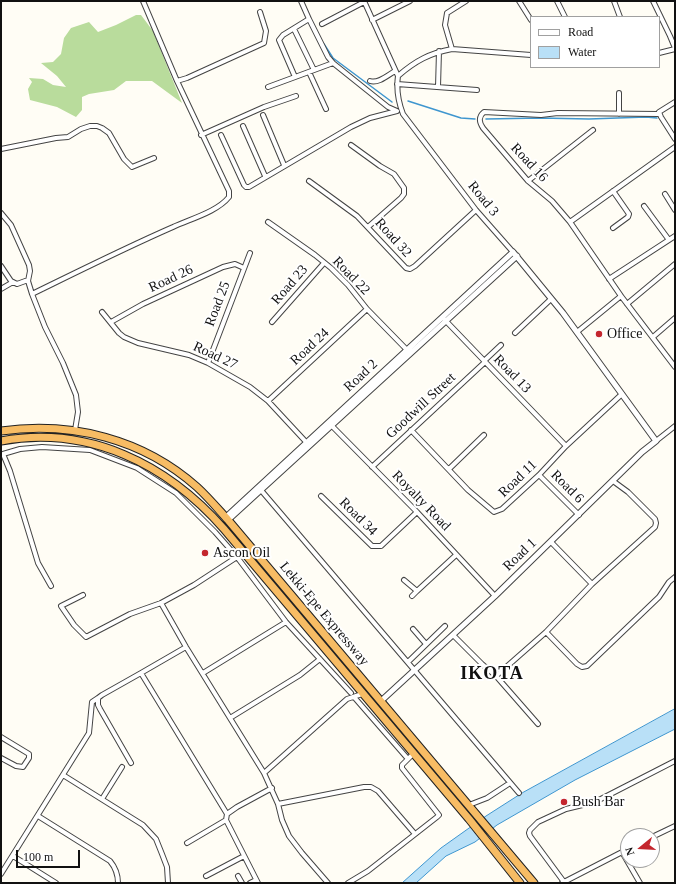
<!DOCTYPE html>
<style>
body{margin:0}
#map{position:relative;width:676px;height:884px;overflow:hidden;background:#fffdf5;font-family:"Times New Roman",serif}
canvas{display:block}
.frame{position:absolute;inset:0;border:2px solid #111;pointer-events:none}
.legend{position:absolute;left:530px;top:16px;width:130px;height:52px;box-sizing:border-box;background:#fff;border:1px solid #a0a0a0;margin:0;padding:5px 7px;list-style:none;font-size:12px;color:#111}
.legend li{display:flex;align-items:center;gap:8px;height:20px}
.legend b{width:20px;border:1px solid #a0a0a0}
.north{position:absolute;left:620px;top:828px;width:40px;height:40px;box-sizing:border-box;background:#fff;border:1px solid #a0a0a0;border-radius:50%;rotate:252deg;font-size:11px;font-weight:700;line-height:16px;text-align:center;color:#111}
.north::after{content:'';display:block;margin:auto;width:14px;height:18px;background:#c4262e;clip-path:polygon(50% 0,100% 100%,50% 72%,0 100%)}
.scale{position:absolute;left:16px;top:850px;width:64px;height:18px;box-sizing:border-box;border:2px solid #111;border-top:0;padding-left:5px;font-size:12px;line-height:14px;white-space:nowrap;color:#111;-webkit-text-stroke:3px #fff;paint-order:stroke}
</style>
<div id="map">
<canvas width="676" height="884"></canvas>
<div class="frame"></div>
<ul class="legend">
<li><b style="height:5px;background:#fff"></b>Road</li>
<li><b style="height:11px;background:#b9e0f7"></b>Water</li>
</ul>
<div class="north">N</div>
<div class="scale">100 m</div>
</div>
<script>
const context = document.querySelector('canvas').getContext('2d');
context.lineJoin = 'round';
function fill(path, color) {
  context.fillStyle = color;
  context.fill(path, 'evenodd');
}
function stroke(path, color, width, dash) {
  context.strokeStyle = color;
  context.lineWidth = width;
  context.lineCap = dash ? 'butt' : 'round';
  context.setLineDash(dash || []);
  context.stroke(path);
}
function write(font, color, halo, rows, align = 'center') {
  context.font = font + ' "Times New Roman",serif';
  context.lineWidth = 4;
  context.setLineDash([]);
  context.textBaseline = 'middle';
  context.strokeStyle = halo;
  context.fillStyle = color;
  for (const [text, x, y, turn = 0] of rows) {
    context.save();
    context.translate(x, y);
    context.rotate((+turn || 0) * Math.PI / 180);
    context.textAlign = isNaN(turn) ? turn : align;
    if (halo) context.strokeText(text, 0, 0);
    context.fillText(text, 0, 0);
    context.restore();
  }
}
fill(new Path2D(`
 M136 15H141L153 31 182 103 152 81H126L114 90 89 94 82 97V110L76 117 57 107 30 100 28 89 32 82 29 78 43 79 53 85 66 87 57 76 41 63 53 62 61 54 64 38 71 28 89 22 98 32 116 25Z`), '#b9dc9c');
const water = new Path2D(`
 M675 709V729L575 780 497 825 475 842 446 856 416 883H402L441 848 486 816 522 793Z`);
fill(water, '#b9e0f7');
stroke(water, '#3f96cf', 1);
stroke(new Path2D(`
 M324 44 333 58 392 102
 M408 101 461 118 475 119
 M486 119 540 118 589 119 646 117 657 118`), '#3f96cf', 1.5);
const minor = new Path2D(`
 M143 1 177 81 187 78 264 43 266 31 260 12
 M301 1 309 19
 M364 1 398 76
 M519 1 531 20
 M557 1 565 17
 M614 1 620 17
 M653 1 670 36 675 48
 M372 20 410 1
 M322 24 364 2
 M294 29 314 70
 M452 49 445 25 447 13 466 1
 M659 53 675 49
 M309 72 326 109
 M295 77 279 40 283 35 309 19 328 57 333 63 388 107 397 111
 M370 81C378 84 388 75 395 71
 M397 84 477 90
 M268 87 333 63
 M438 87 439 51
 M675 102 659 112 661 117 675 139
 M619 114V93
 M659 114 558 113 541 115 484 112C478 117 479 122 483 128L528 181 552 201 570 222 621 296 675 367
 M263 115 284 165
 M243 126 265 176
 M201 135 264 107 296 96
 M221 135 244 185 246 187H249L351 127 370 118 397 111
 M351 145 380 166 394 174 404 188V194L401 198 368 227
 M1 149 56 138 68 137 81 129 90 126H97L102 128 109 133 124 159 132 167 154 158
 M309 181 357 216 406 268 410 269 415 266 476 210
 M528 181 593 130
 M665 194 675 210
 M644 206 669 240
 M1 213 11 225 29 265 30 271 28 281 32 294
 M268 222 315 255 331 268 348 285 367 309 409 352
 M570 222 675 147
 M613 228 628 217 629 214 613 191
 M513 252 476 210 403 114C398 101 396 90 398 76 415 61 430 53 452 49L531 55
 M1 266 11 281 17 284 28 280
 M609 279 675 236
 M1 289 13 282
 M627 304 675 264
 M102 312 119 333 124 337 138 343 189 355 208 363 250 387 268 401 307 443
 M444 319 566 446
 M111 322 143 304 223 267 235 264 244 268
 M272 322 324 263
 M577 332 621 296
 M515 333 551 299
 M653 337 675 318
 M484 361 501 345
 M208 363 250 253
 M268 401 367 309
 M331 425 417 512 495 596
 M75 430 78 412 76 395 63 363 45 327 32 294C79 271 125 248 173 227 190 219 217 212 229 197V191L177 81
 M411 430 468 490 494 512 502 509 539 475 566 446 622 394
 M656 441 675 426
 M3 454 20 449 42 447 90 450 137 468 176 493 215 532 237 557 286 622 351 693
 M1 455 3 454 10 471 38 563 51 586
 M372 467 485 362
 M449 469 484 435
 M539 475 579 515
 M260 489 519 793
 M321 496 372 546H381L417 512
 M551 542 592 584
 M237 557 194 585 161 603 186 647 264 773 278 804 282 820 289 836 302 853 328 883
 M404 580 417 591 456 555
 M83 595 61 606 74 625 86 637 130 614 161 603
 M412 596 417 591
 M413 629 426 644
 M546 632 577 664 582 667 587 666 659 597 669 582 675 577
 M453 635 482 664 496 676 538 724
 M186 647 141 673 227 814 226 820 258 883
 M408 662 445 626
 M203 673 286 622
 M496 676 546 632 592 584 655 527 656 523 655 519 628 492 613 481
 M354 697 408 759
 M230 718 300 675 320 659
 M1 737 29 754V758L23 767 16 766 1 758
 M131 763 100 709 98 705V698L102 695 141 673
 M264 773 347 699 362 694
 M63 775 143 825 156 839 162 854 167 867 168 883
 M102 799 122 767
 M278 804 364 787H371L378 791 415 834
 M469 805 487 798 510 783
 M227 814 237 807 272 788
 M38 816 110 861C115 867 118 874 118 883
 M652 837 675 826
 M187 843 226 820
 M622 852 640 883
 M13 856 56 883
 M1 874 89 733 92 702 98 698
 M206 876 244 856
 M238 876 242 883
 M564 882 530 836 529 833 530 830 538 822 566 809 595 802 675 761
 M250 883 256 880
 M348 883 368 871 437 817 439 815 402 768V765L413 754
 M562 883 628 849`);
const tertiary = new Path2D(`
 M226 517 513 252 563 313 656 441 642 452 495 596 381 701
 M228 520 517 256
 M564 882 565 883`);
const trunk = new Path2D(`
 M1 431C72 421 143 439 197 487 208 497 218 509 228 520L534 883
 M1 441C89 425 167 464 224 529L469 819 520 883`);
stroke(minor, '#444', 6);
stroke(tertiary, '#444', 7);
stroke(trunk, '#222', 9);
stroke(minor, '#fff', 4);
stroke(tertiary, '#fff', 5);
stroke(trunk, '#f7bc64', 7);
for (const [x, y, r, color] of [
 [599,334,4,"#c4262e"],
 [205,553,4,"#c4262e"],
 [564,802,4,"#c4262e"]
]) {
  const dot = new Path2D();
  dot.arc(x, y, r, 0, 2 * Math.PI);
  context.fillStyle = color;
  context.fill(dot);
  stroke(dot, '#fff', 1.5);
}
write('14px', '#111', '#fff', [
 ["Road 16",529,163,47],
 ["Road 3",483,199,51],
 ["Road 32",393,238,48],
 ["Road 22",351,276,46],
 ["Road 26",171,279,-25],
 ["Road 23",290,285,-49],
 ["Road 25",218,304,-69],
 ["Road 24",310,347,-43],
 ["Road 27",215,356,25],
 ["Road 13",512,374,46],
 ["Road 2",361,376,-43],
 ["Goodwill Street",421,406,-43],
 ["Road 11",518,479,-44],
 ["Road 6",567,487,45],
 ["Royalty Road",421,501,46],
 ["Road 34",358,517,45],
 ["Road 1",520,555,-44],
 ["Lekki-Epe Expressway",324,614,50]
]);
write('14px', '#111', '#fff', [
 ["Office",607,334],
 ["Ascon Oil",213,553],
 ["Bush Bar",572,802]
], 'left');
context.letterSpacing = '1px';
write('bold 18px', '#111', '#fff', [
 ["IKOTA",492,674]
]);
context.letterSpacing = '0px';
</script>
